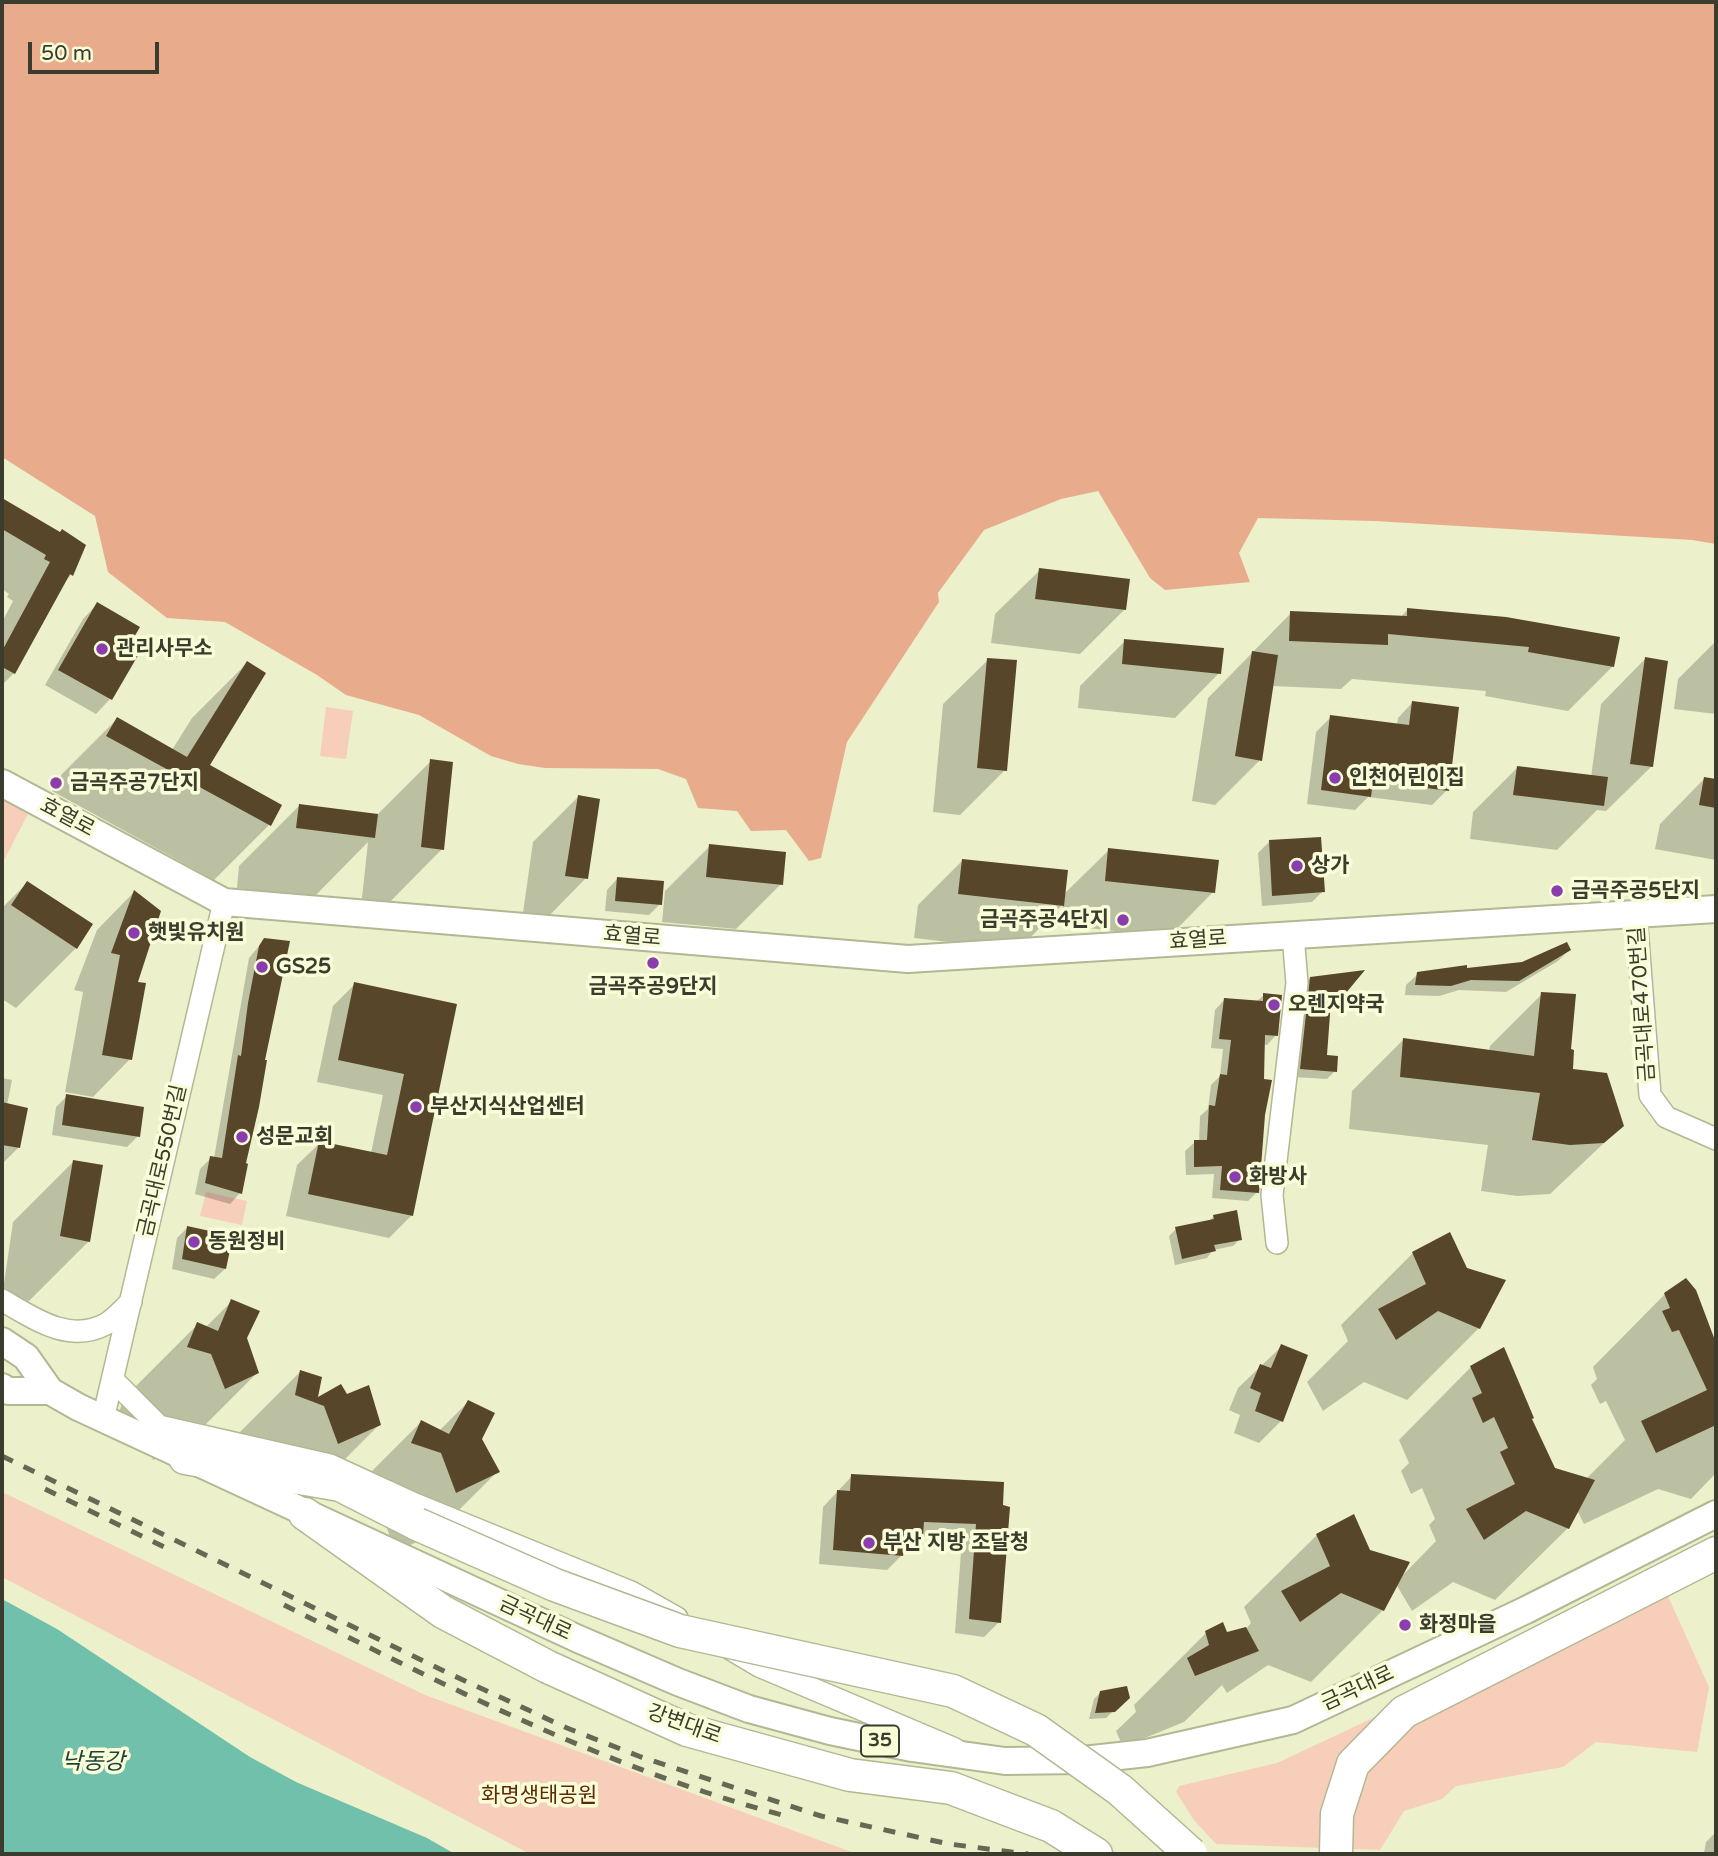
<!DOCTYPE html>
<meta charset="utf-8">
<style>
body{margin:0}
#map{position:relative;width:1718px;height:1856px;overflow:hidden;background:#ecf0cb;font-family:"Varela Round",sans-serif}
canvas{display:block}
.frame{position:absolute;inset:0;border:4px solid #3b3c2d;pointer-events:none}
.scale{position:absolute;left:28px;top:42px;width:131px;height:32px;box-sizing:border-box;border:4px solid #3b3c2d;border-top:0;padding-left:9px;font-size:21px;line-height:24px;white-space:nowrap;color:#3b3c2d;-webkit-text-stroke:5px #f9fdd8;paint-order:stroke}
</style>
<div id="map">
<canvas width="1718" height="1856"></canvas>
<div class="frame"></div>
<div class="scale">50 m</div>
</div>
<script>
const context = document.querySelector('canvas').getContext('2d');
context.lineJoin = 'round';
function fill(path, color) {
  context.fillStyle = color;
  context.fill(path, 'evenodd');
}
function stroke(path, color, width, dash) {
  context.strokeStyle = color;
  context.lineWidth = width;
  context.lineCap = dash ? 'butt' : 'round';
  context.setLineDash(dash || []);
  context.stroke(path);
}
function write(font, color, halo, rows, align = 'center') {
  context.font = font + ' "Varela Round","Noto Sans KR",sans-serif';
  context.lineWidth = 7;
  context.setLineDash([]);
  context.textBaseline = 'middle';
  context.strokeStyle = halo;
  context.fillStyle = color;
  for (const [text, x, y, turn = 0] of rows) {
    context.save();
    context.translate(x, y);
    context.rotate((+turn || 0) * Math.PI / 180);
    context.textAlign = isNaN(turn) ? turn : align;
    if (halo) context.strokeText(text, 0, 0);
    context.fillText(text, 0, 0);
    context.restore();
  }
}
fill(new Path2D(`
 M326 707 353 711 346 759 320 756Z
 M2 794 30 810 2 864Z
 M206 1192 247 1201 242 1225 200 1216Z
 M2 1492 425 1695 857 1854H530L2 1577Z
 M1662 1583 1709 1687 1697 1752 1596 1742 1563 1767 1456 1786 1442 1799 1404 1811 1380 1850 1216 1844 1193 1819 1176 1792 1179 1786 1277 1763Z`), '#f6ceba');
fill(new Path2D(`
 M2 2H1716V544L1692 540 1375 521 1258 518 1239 553 1250 582 1165 590 1150 578 1098 491 1061 499 984 530 938 593 939 602 847 742 821 858 809 861 786 830 751 831 737 811 698 808 686 779 658 769 545 768 518 764 491 756 419 715 346 695 317 675 225 622 167 618 108 572 95 516 2 457Z`), '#e8ac8c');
fill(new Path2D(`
 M2 1599 57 1629 250 1757 296 1782 427 1838 455 1854H2Z`), '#71c0ac');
fill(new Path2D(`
 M2 500 60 534 71 575 63 583 14 673 2 685V622L13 601 7 597 9 594 2 589Z
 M1040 570 1125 609 1080 654 991 643 995 614Z
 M97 604 127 647 137 652 110 699 96 714 45 685 83 619Z
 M1408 609 1613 666 1568 711 1485 696 1486 691 1352 679 1341 689 1272 686 1260 760 1215 805 1192 801 1208 698 1291 613 1400 618Z
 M1125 641 1219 673 1175 718 1078 708 1080 686Z
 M1716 641V714L1674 709 1678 679Z
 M1645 659 1651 767 1606 811 1597 810 1557 850 1470 839 1473 812 1518 767 1591 777 1601 704Z
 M988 660 1005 770 960 815 933 812 943 704Z
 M247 663 208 766 280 806 269 825 214 880 52 791 62 774 117 719 172 750 192 718Z
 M1412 703 1447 790 1432 805 1368 797 1355 810 1307 804 1316 732 1331 717 1397 725 1398 718Z
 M431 761 442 849 382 910 361 907 368 842 313 898 237 888 239 866 300 805 377 815Z
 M1704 779 1716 781V860L1655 849 1660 824Z
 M578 797 586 878 542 923 522 920 533 842Z
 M1269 842 1323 891 1312 902 1262 906 1258 853Z
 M710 846 781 884 736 929 662 922 665 891Z
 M1109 850 1213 892 1169 937 1061 925 1063 904 1018 950 914 938 918 905 963 860 1063 895Z
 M617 879 660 904 649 915 605 911 607 890Z
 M27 883 76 948 16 1008 2 999V908Z
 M134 892 136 983 130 1059 93 1097 65 1092 83 992 74 990 97 930Z
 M264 940 240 1193 230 1204 195 1194 200 1169 211 1158H214L249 958Z
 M1569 950 1558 961 1506 992 1459 990 1439 996 1405 995 1406 985 1418 974 1522 964Z
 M1310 978 1340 998 1328 1008 1325 1057 1335 1071 1327 1079 1293 1077 1302 987Z
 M355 984 455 1005 411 1216 389 1238 286 1216 297 1165 320 1143 371 1153 383 1095 317 1082 333 1006Z
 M1542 994 1569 1050 1571 1070 1622 1126 1550 1194 1517 1196 1481 1191 1488 1145 1349 1129 1352 1091 1404 1039 1489 1051 1490 1046Z
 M1264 995 1276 1035 1267 1045 1263 1044V1115L1257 1192 1248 1201 1212 1198 1214 1174 1186 1175 1185 1151 1195 1142H1199L1200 1116 1208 1109 1211 1085 1220 1076 1223 1049 1211 1048 1215 1010 1224 1000 1256 1002Z
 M1716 1061V1140L1715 1063Z
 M2 1078 12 1080 7 1105 18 1148 4 1162H2Z
 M67 1096 138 1136 127 1147 52 1135 56 1107Z
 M74 1161 89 1241 29 1301 2 1297 13 1222Z
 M1214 1216 1240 1239 1233 1246 1213 1250 1207 1258 1175 1265 1169 1236 1176 1229 1208 1222Z
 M188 1227 225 1269 214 1279 172 1269 177 1238Z
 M1413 1253 1479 1328 1407 1400 1364 1382 1323 1411 1307 1382 1348 1341 1341 1325Z
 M1665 1294 1708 1334 1716 1349V1473L1691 1499 1658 1489 1584 1524 1577 1510 1568 1528 1495 1600 1453 1582 1412 1611 1396 1584 1383 1610 1311 1682 1268 1665 1227 1693 1222 1685 1184 1722 1123 1747 1116 1731 1136 1712 1134 1705 1206 1633 1226 1634 1246 1629 1251 1623 1244 1607 1317 1535 1353 1517 1369 1551 1402 1576 1436 1541 1429 1525 1435 1519 1422 1488 1411 1494 1401 1471 1409 1463 1399 1440 1471 1367 1530 1419 1554 1469 1586 1479 1625 1440 1606 1401 1600 1404 1591 1385 1597 1379 1593 1367Z
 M232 1301 257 1373 185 1445 153 1460 139 1425 116 1419 125 1397 197 1325 205 1328Z
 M1282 1346 1281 1421 1259 1443 1234 1433 1240 1415 1229 1410 1238 1388Z
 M300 1372 316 1400 346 1396 379 1425 319 1485 278 1503 235 1455 240 1432Z
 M468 1402 480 1439 497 1472 437 1532 396 1552 381 1513 361 1482 421 1422 439 1431Z
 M852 1476 1002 1484 999 1622 984 1637 955 1633 962 1538 920 1537 907 1550H902V1555L887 1570 819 1564 823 1507Z
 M1101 1692 1128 1697 1106 1718 1089 1719 1094 1699Z
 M1716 1832V1854L1704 1853 1706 1842Z`), '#0003');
fill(new Path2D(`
 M2 498 60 532 62 529 86 545 73 576 70 574 15 674 2 667V651L50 562 44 559 46 555 2 529Z
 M1039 568 1130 579 1126 610 1035 599Z
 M97 602 140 627 129 646 140 652 112 700 58 670Z
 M1407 608 1506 617 1620 637 1614 667 1528 652 1529 647 1388 634V645L1289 641 1290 611 1407 616Z
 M1124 639 1224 648 1221 674 1122 664Z
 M1252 651 1278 655 1262 761 1235 756Z
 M1645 657 1668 661 1653 767 1630 764Z
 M987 658 1017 660 1007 771 977 768Z
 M247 661 266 673 210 765 282 805 271 826 106 736 117 717 187 757Z
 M1412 701 1459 707 1449 791 1373 781 1371 797 1321 790 1330 715 1409 725Z
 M430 759 453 762 444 850 421 847Z
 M1517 766 1608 777 1604 806 1513 795Z
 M1704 777 1716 779V808L1699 805Z
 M578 795 600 799 588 879 565 876Z
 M299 804 378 814 375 838 296 828Z
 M1321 837 1325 892 1272 896 1269 840Z
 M709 844 786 852 783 885 706 877Z
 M1108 848 1219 860 1215 893 1105 881Z
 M962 859 1068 870 1064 906 958 894Z
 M617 877 664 881 662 905 615 901Z
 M27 881 93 924 77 949 11 905Z
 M134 890 161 911 138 982 146 983 132 1060 102 1055 120 955 111 953Z
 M264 938 290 941 265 1060H267L259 1107 246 1163 248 1164 242 1194 205 1183 210 1156 222 1158 238 1055 241 1056 248 1003 259 946Z
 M1567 942 1571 950 1519 981 1471 980 1451 986 1415 985 1417 972 1467 965V968L1522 962Z
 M1365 970 1341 999 1331 1001 1327 1055 1338 1056 1337 1072 1300 1069 1310 977Z
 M354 982 457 1004 413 1216 308 1194 319 1141 387 1155 404 1074 338 1060Z
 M1541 992 1576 994 1571 1049 1574 1050 1573 1069 1607 1073 1624 1126 1604 1143 1570 1145 1532 1140 1540 1093 1400 1077 1403 1038 1534 1056Z
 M1263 993 1282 995 1278 1036 1265 1035 1264 1079 1272 1080 1265 1115 1259 1193 1220 1190 1222 1166 1194 1167V1140H1207L1209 1105 1215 1106 1220 1074 1227 1075 1231 1040 1219 1039 1224 998 1263 1001Z
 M66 1094 144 1107 140 1137 62 1125Z
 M2 1102 28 1108 20 1148 2 1145Z
 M73 1160 103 1165 90 1242 60 1236Z
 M1237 1210 1242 1240 1214 1245 1216 1251 1182 1259 1175 1227 1214 1219 1213 1215Z
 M187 1226 233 1236 226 1269 182 1259Z
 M1450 1232 1467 1268 1506 1280 1480 1329 1438 1311 1396 1340 1378 1309 1426 1284 1412 1252Z
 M1686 1278 1696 1290 1716 1343V1425L1656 1453 1641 1421 1707 1390 1679 1330 1672 1332 1662 1311 1670 1308 1664 1293Z
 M231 1299 260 1311 247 1338 259 1373 225 1389 211 1354 187 1347 197 1322 218 1331Z
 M1281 1344 1308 1355 1283 1422 1255 1411 1261 1393 1250 1388 1260 1364 1271 1368Z
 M1504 1347 1534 1418 1532 1419 1555 1468 1595 1480 1569 1529 1526 1511 1484 1540 1466 1509 1515 1484 1500 1452 1508 1448 1494 1417 1483 1423 1472 1398 1482 1393 1470 1366Z
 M300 1370 322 1377 318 1397 341 1384 347 1394 369 1385 381 1425 338 1444 324 1406 295 1395Z
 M468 1400 495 1413 482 1439 500 1472 456 1493 441 1453 411 1443 421 1420 449 1434Z
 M851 1474 1004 1482 1003 1505 1010 1507 1001 1623 969 1619 976 1524 924 1522 923 1536H906L903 1556 833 1550 837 1490 850 1491Z
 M1354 1514 1370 1550 1410 1562 1384 1611 1341 1593 1300 1622 1281 1591 1330 1566 1316 1534Z
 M1223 1622 1227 1632 1246 1627 1259 1651 1195 1676 1187 1658 1209 1645 1205 1631Z
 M1127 1686 1130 1698 1115 1712 1095 1713 1100 1691Z`), '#57462a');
const minor = new Path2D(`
 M1636 915 1650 1095 1666 1117 1716 1139
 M1277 1243 1272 1195 1297 983 1293 935
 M2 1300C33 1318 69 1344 106 1324 115 1319 123 1309 131 1302
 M113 1380 159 1426 330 1465 415 1504 631 1592 677 1618
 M103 1419 224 902
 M732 1650 759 1666 955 1749`);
const major = new Path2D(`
 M2 783 224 902 908 959 1716 909
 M2 1341 26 1357 50 1391 78 1407 576 1638 678 1682 749 1709 830 1731 912 1748 1005 1761 1083 1760 1147 1753 1293 1720 1526 1610 1716 1514
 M2 1387 8 1391H50`);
const highway = new Path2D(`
 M185 1458 340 1485 417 1524
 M305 1514 443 1612 548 1667 687 1730 850 1775 951 1788 1051 1826 1096 1854
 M1336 1854 1337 1814 1353 1764 1404 1712 1716 1553`);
stroke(minor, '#b3b793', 24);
stroke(major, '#b3b793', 30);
stroke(highway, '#b3b793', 35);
stroke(minor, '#fff', 21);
stroke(major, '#fff', 26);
stroke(highway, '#fff', 32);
stroke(new Path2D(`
 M2 1456 448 1673 567 1728 641 1757 821 1816 949 1844 1028 1854
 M45 1489 164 1547
 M284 1605C446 1686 610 1770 786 1816`), '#676854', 5, [12, 12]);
const highwayBridge = new Path2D(`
 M417 1524 555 1585 680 1631 953 1691 1036 1730 1120 1790 1191 1854`);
stroke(highwayBridge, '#b3b793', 35, []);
stroke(highwayBridge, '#fff', 32);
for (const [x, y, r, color] of [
 [102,649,7,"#8b3dae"],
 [1335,778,7,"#8b3dae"],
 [56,783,7,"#8b3dae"],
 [1297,866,7,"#8b3dae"],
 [1557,891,7,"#8b3dae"],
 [1123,920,7,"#8b3dae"],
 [134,933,7,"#8b3dae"],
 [653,963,7,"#8b3dae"],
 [262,967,7,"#8b3dae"],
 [1274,1005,7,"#8b3dae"],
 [416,1107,7,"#8b3dae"],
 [242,1137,7,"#8b3dae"],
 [1235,1177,7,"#8b3dae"],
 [194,1242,7,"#8b3dae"],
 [869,1543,7,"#8b3dae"],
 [1405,1625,7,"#8b3dae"]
]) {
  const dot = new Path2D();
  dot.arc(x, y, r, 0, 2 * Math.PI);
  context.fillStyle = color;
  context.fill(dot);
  stroke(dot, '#f9fdd8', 2.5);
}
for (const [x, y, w] of [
 [880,1741,38]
]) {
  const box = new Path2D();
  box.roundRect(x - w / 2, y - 15.5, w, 31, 5);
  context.fillStyle = '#f9fdd8';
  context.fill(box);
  stroke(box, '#3b3c2d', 2);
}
write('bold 19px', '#3b3c2d', null, [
 ["35",880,1741]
]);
write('bold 21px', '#3b3c2d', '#f9fdd8', [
 ["관리사무소",116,649],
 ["인천어린이집",1349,778],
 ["금곡주공7단지",70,783],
 ["상가",1311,866],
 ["금곡주공5단지",1571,891],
 ["금곡주공4단지",1109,920,"right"],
 ["햇빛유치원",148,933],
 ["GS25",276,967],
 ["금곡주공9단지",653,987,"center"],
 ["오렌지약국",1288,1005],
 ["부산지식산업센터",430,1107],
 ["성문교회",256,1137],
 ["화방사",1249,1177],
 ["동원정비",208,1242],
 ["부산 지방 조달청",883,1543],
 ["화정마을",1419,1625]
], 'left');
write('21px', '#3b3c2d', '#f9fdd8', [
 ["효열로",67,818,28],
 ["효열로",632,937,5],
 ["효열로",1198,941,-4],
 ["금곡대로470번길",1643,1004,-94],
 ["금곡대로550번길",163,1161,-77],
 ["금곡대로",535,1619,25],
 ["금곡대로",1358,1689,-25],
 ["강변대로",684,1725,20]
]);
write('21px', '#5f2904', '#f9fdd8', [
 ["화명생태공원",539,1796]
]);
write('italic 23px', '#1c4139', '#f9fdd8', [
 ["낙동강",93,1763]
]);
</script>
